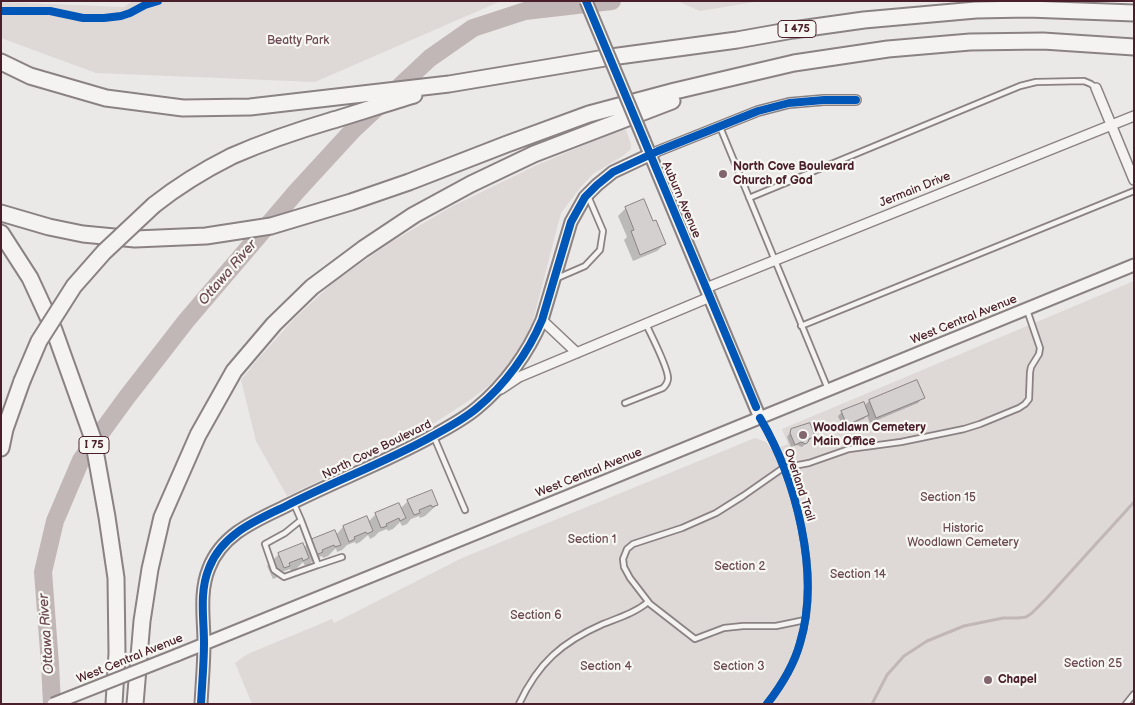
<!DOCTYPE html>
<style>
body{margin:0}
#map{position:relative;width:1135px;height:705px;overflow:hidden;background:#ebe9e7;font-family:"Balsamiq Sans",sans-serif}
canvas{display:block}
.frame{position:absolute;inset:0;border:2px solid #4a1f2b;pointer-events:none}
</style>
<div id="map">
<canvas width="1135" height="705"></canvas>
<div class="frame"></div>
</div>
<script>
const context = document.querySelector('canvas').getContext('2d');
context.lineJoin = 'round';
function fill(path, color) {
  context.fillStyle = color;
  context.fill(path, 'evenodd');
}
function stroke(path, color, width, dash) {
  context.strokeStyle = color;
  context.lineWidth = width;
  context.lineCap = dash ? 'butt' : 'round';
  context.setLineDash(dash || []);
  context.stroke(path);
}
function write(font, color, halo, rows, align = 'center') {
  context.font = font + ' "Balsamiq Sans",sans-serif';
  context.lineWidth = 4.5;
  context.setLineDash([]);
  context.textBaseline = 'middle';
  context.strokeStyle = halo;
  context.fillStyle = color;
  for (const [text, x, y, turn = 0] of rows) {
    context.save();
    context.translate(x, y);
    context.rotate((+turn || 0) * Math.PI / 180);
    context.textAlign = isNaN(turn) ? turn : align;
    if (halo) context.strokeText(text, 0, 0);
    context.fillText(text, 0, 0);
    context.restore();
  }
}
fill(new Path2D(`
 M133 1H501L315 82 96 73 1 38V2L124 7Z
 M677 1H761L700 11Z
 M620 130H626L631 144V149L624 155 593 174 580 188 561 213 531 328 523 345 500 377 470 400 436 422 393 446 287 496 256 441 241 380 258 359 295 318 335 281 393 241 451 207 537 165Z
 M1134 281V704H252L235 663 243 657 250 653 332 619 334 623 462 558 755 438 766 442 772 450 788 444 782 429Z`), '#ded8d7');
fill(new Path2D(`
 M626 208 652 223 665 244 657 251 633 261 624 240 627 237 618 216Z
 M917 381 923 397 918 403 870 423 867 416 864 419 843 428 838 416 842 412 864 406 869 401Z
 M792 430 814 436 802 447 797 445 791 447 787 437Z
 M408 501 437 505 425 516 420 518 419 516 411 519 407 524 402 526 400 522 393 529 388 531 387 529 379 532 374 537 370 539 368 535 360 542 356 544 355 542 347 545 342 550 337 552 336 548 328 556 323 558 322 556 314 559 310 564 305 566 303 562 296 569 291 571 290 569 282 572 278 577 273 579 267 566 279 554 303 548 311 541 336 535 343 527 367 518 368 522 376 514 400 509Z`), '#0003');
stroke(new Path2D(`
 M872 704 887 675 904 656 927 641 964 626 1003 618H1018L1026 617 1032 613 1046 599 1134 502`), '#c2b7b7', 3);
stroke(new Path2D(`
 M52 704 50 664 43 572 55 521 81 460 127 397 186 321 296 192 353 130 430 58 473 28 525 11 612 1`), '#c2b7b7', 18);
const building = new Path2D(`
 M644 199 653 221 656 220 666 244 640 255 631 231 634 230 625 207Z
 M917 380 925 398 876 418 869 400Z
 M864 402 869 415 847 425 841 411Z
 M810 423 815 436 809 439 808 442 806 444 801 442 795 445 790 433 791 429Z
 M432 490 438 505 432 507 431 505 419 510 420 513 414 515 407 500Z
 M399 503 406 518 400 521 399 518 386 524 387 526 381 528 375 513Z
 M367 516 373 531 367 534 366 532 354 537 355 539 349 542 343 526Z
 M335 530 341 545 335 547 334 545 322 550 323 552 316 555 310 540Z
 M303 543 309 558 303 561 302 558 289 563 290 566 284 568 278 553Z
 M990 676 992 683 986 685 983 678Z`);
fill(building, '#d3d0cf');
stroke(building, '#8b8283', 1);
const lane = new Path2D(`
 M720 127 828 389
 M749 198 1020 86 1036 82 1084 81 1091 84 1096 88
 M555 279 585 266 600 250 603 231 588 196
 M801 326 1134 191
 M625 403 663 388C666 385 668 382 668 378 668 367 651 335 646 324
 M760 418C796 479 821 574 800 643 794 665 781 686 767 704
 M434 437 465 510
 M294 504 301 520 285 533 265 544 274 570 284 577 318 565
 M301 520 318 565 342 557
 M805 620 776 626H743L724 628 695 639 650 604 630 578 624 567 623 559 627 549 633 544 682 528 716 513 743 496 783 468 809 463 849 449 901 442 964 429 980 424 1019 408 1025 404 1029 399 1030 372 1031 367 1039 354 1040 348 1027 310
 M519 704C538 663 562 642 603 624 618 618 635 613 648 602
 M1126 704 1134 694`);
const street = new Path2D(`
 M1096 88 1134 180
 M651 155 658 151 758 111 789 103 824 100H856
 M706 288 1134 116
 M542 320 577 353
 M501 389 519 377 710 297`);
const secondary = new Path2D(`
 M644 140 760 418
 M177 655 610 479 1134 265
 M201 704C202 684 204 663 204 643 204 619 199 592 209 568 222 534 255 521 286 506 333 482 383 463 429 438 445 429 463 420 477 408 505 385 528 353 542 320L571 222 585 197 597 185 613 172 645 157 651 155`);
const highway = new Path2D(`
 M1 62 30 76 106 98 183 108 250 107 449 84 611 57 737 40 793 30 864 20 976 10 1028 9 1134 13
 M154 205C178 186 204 170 232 156 264 142 296 131 330 121 358 113 386 103 414 95
 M1 213 49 227 83 234 135 239 206 236 271 226 351 202 409 182 507 144 589 114 675 91 794 63 888 49 970 42 1043 41 1134 47
 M1 233 30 278 54 330 93 439 107 517 116 578 117 653 114 704
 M1 448 5 429 22 381
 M135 704 142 621 150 569 162 517 198 435 234 371 274 324 312 287 363 249 414 215 471 184 534 154 672 101`);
stroke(lane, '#8b8283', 8);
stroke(street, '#8b8283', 12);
stroke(secondary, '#8b8283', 15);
stroke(highway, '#8b8283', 19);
stroke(lane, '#f4f3f1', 4.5);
stroke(street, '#f4f3f1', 9);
stroke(secondary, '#f4f3f1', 11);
stroke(highway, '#f4f3f1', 15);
const secondaryBridge = new Path2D(`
 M586 1 644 140
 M53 704 177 655`);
const highwayBridge = new Path2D(`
 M22 381 39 341 74 286 104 252 154 205`);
stroke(secondaryBridge, '#8b8283', 15, []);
stroke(highwayBridge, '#8b8283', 19, []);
stroke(secondaryBridge, '#f4f3f1', 11);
stroke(highwayBridge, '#f4f3f1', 15);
stroke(new Path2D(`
 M586 1 756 407
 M1 11H50L83 18H104L121 16 130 13 145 5 158 1
 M760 418C796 479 821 574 800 643 794 665 781 686 767 704
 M201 704C202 684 204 663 204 643 204 619 199 592 209 568 222 534 255 521 286 506 333 482 383 463 429 438 445 429 463 420 477 408 505 385 528 353 542 320L571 222 585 197 597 185 613 172 658 151 758 111 789 103 824 100H856`), '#0057b8', 8);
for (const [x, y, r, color] of [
 [723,174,5,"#82666d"],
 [803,435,5,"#82666d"],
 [988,680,5,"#82666d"]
]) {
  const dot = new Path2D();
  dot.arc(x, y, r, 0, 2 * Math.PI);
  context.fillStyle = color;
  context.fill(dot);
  stroke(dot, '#f6f6f2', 2);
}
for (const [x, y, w] of [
 [797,29,38],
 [94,445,30]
]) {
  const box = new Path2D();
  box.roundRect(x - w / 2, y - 8.5, w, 17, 4);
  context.fillStyle = '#f6f6f2';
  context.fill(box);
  stroke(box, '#4a1f2b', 1);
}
write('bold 11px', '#4a1f2b', null, [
 ["I 475",797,29],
 ["I 75",94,445]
]);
write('12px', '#6c4a53', '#f6f6f2', [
 ["Beatty Park",298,41],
 ["Section 15",948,498],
 ["Historic",963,529],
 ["Woodlawn Cemetery",963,543],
 ["Section 1",592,540],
 ["Section 2",740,567],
 ["Section 14",858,575],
 ["Section 6",536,616],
 ["Section 25",1093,664],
 ["Section 4",606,667],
 ["Section 3",739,667]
]);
write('bold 12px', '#4a1f2b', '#f6f6f2', [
 ["North Cove Boulevard",733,167],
 ["Church of God",733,181],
 ["Woodlawn Cemetery",813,428],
 ["Main Office",813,442],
 ["Chapel",998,680]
], 'left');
write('12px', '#4a1f2b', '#f6f6f2', [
 ["Jermain Drive",915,190,-22],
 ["Auburn Avenue",681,200,67],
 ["West Central Avenue",964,320,-22],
 ["North Cove Boulevard",377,450,-26],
 ["West Central Avenue",589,473,-22],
 ["Overland Trail",799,485,72],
 ["West Central Avenue",130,659,-22]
]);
write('italic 14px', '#6e4d55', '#f6f6f2', [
 ["Ottawa River",228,273,-49],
 ["Ottawa River",47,634,-94]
]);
</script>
